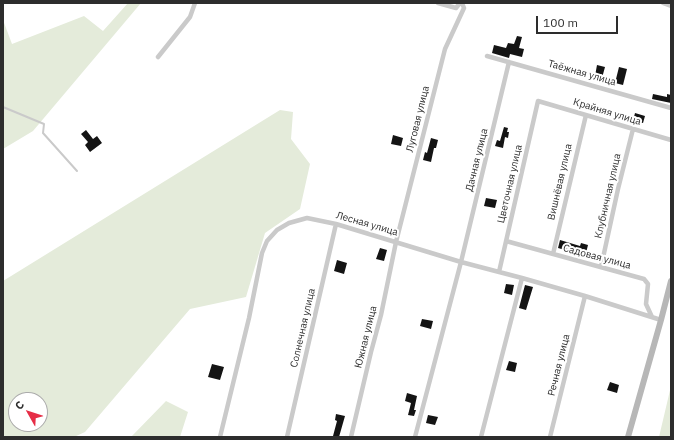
<!DOCTYPE html>
<meta charset="utf-8">
<style>
body{margin:0}
#map{position:relative;width:674px;height:440px;overflow:hidden;background:#fff;font-family:"IBM Plex Sans",sans-serif}
canvas{display:block}
.frame{position:absolute;inset:0;border:4px solid #2d2d2d;pointer-events:none}
.north{position:absolute;left:8px;top:392px;width:40px;height:40px;box-sizing:border-box;background:#fff;border:1px solid #ababab;border-radius:50%;rotate:309deg;font-size:11px;font-weight:700;line-height:16px;text-align:center;color:#2d2d2d}
.north::after{content:'';display:block;margin:auto;width:14px;height:18px;background:#e62d46;clip-path:polygon(50% 0,100% 100%,50% 72%,0 100%)}
.scale{position:absolute;left:536px;top:16px;width:82px;height:18px;box-sizing:border-box;border:2px solid #2d2d2d;border-top:0;padding-left:5px;font-size:12px;line-height:14px;white-space:nowrap;color:#2d2d2d;-webkit-text-stroke:3px #fff;paint-order:stroke}
</style>
<div id="map">
<canvas width="674" height="440"></canvas>
<div class="frame"></div>
<div class="north">С</div>
<div class="scale">100 m</div>
</div>
<script>
const context = document.querySelector('canvas').getContext('2d');
context.lineJoin = 'round';
function fill(path, color) {
  context.fillStyle = color;
  context.fill(path, 'evenodd');
}
function stroke(path, color, width, dash) {
  context.strokeStyle = color;
  context.lineWidth = width;
  context.lineCap = dash ? 'butt' : 'round';
  context.setLineDash(dash || []);
  context.stroke(path);
}
function write(font, color, halo, rows, align = 'center') {
  context.font = font + ' "IBM Plex Sans",sans-serif';
  context.lineWidth = 4;
  context.setLineDash([]);
  context.textBaseline = 'middle';
  context.strokeStyle = halo;
  context.fillStyle = color;
  for (const [text, x, y, turn = 0] of rows) {
    context.save();
    context.translate(x, y);
    context.rotate((+turn || 0) * Math.PI / 180);
    context.textAlign = isNaN(turn) ? turn : align;
    if (halo) context.strokeText(text, 0, 0);
    context.fillText(text, 0, 0);
    context.restore();
  }
}
fill(new Path2D(`
 M128 3H141L33 131 3 149V20L12 44 84 16 103 31Z
 M280 110 293 112 291 139 310 164 300 209 265 233 246 297 190 309 85 432 74 437H3V281ZM16 400H40V424H16Z
 M671 386V437H659Z
 M166 401 188 412 180 437H131Z`), '#e4ebda');
fill(new Path2D(`
 M517 36 522 37 519 48 524 49 522 57 510 54 509 58 492 53 494 45 506 48 508 43 514 44Z
 M597 65 605 67 602 78 595 76Z
 M619 67 627 69 623 85 615 83Z
 M653 94 667 97V94L671 95V103L652 99Z
 M635 113 645 116 643 123 633 121Z
 M504 127 508 128 507 132H509L508 138 505 137 503 148 495 146 497 140 500 141Z
 M86 130 93 139 97 136 102 143 90 152 85 145 88 142 81 134Z
 M393 135 403 138 401 146 391 144Z
 M431 138 438 140 436 148H434L431 162 423 160 425 152 427 153Z
 M486 198 497 200 495 208 484 206Z
 M560 240 580 246 581 243 588 245 586 253 576 250 575 253 558 248Z
 M380 248 387 250 384 261 376 259Z
 M337 260 347 263 344 274 334 271Z
 M506 284 514 285 512 295 504 293Z
 M525 285 533 287 526 310 519 308Z
 M422 319 433 321 431 329 420 326Z
 M509 361 517 363 515 372 506 370Z
 M212 364 224 367 220 380 208 377Z
 M610 382 619 385 617 393 607 390Z
 M407 393 417 396 414 410H416L414 416 408 415 411 403 405 401Z
 M336 414 345 416 339 437 333 436 337 421 335 420Z
 M428 415 438 417 435 425 426 423Z`), '#141414');
stroke(new Path2D(`
 M3 107 44 124 43 133 77 171`), '#cacaca', 2);
stroke(new Path2D(`
 M438 3 456 8 460 3
 M663 3 671 6
 M487 56 671 108
 M158 57 190 17 195 3
 M506 241 644 279 648 284 646 304 652 317
 M553 254 586 115
 M601 267 618 189 633 129
 M499 272 538 101 671 140
 M220 437 249 318 262 253 267 241 277 230 289 223 307 218 336 224 461 262 522 278 585 296 661 320
 M287 437 336 224
 M351 437 371 352 381 315 396 242 445 49 464 8 462 3
 M415 437 461 262 509 62
 M481 437 522 278
 M550 437 585 296`), '#cacaca', 4.5);
stroke(new Path2D(`
 M628 437 661 320 671 281`), '#b7b7b7', 6);
write('10px', '#2d2d2d', '#fff', [
 ["Таёжная улица",582,73,16],
 ["Крайняя улица",607,112,17],
 ["Луговая улица",418,119,-76],
 ["Дачная улица",477,160,-76],
 ["Вишнёвая улица",560,182,-77],
 ["Цветочная улица",510,184,-77],
 ["Клубничная улица",608,196,-77],
 ["Лесная улица",367,224,16],
 ["Садовая улица",597,257,15],
 ["Солнечная улица",303,328,-77],
 ["Южная улица",366,337,-76],
 ["Речная улица",559,365,-76]
]);
</script>
